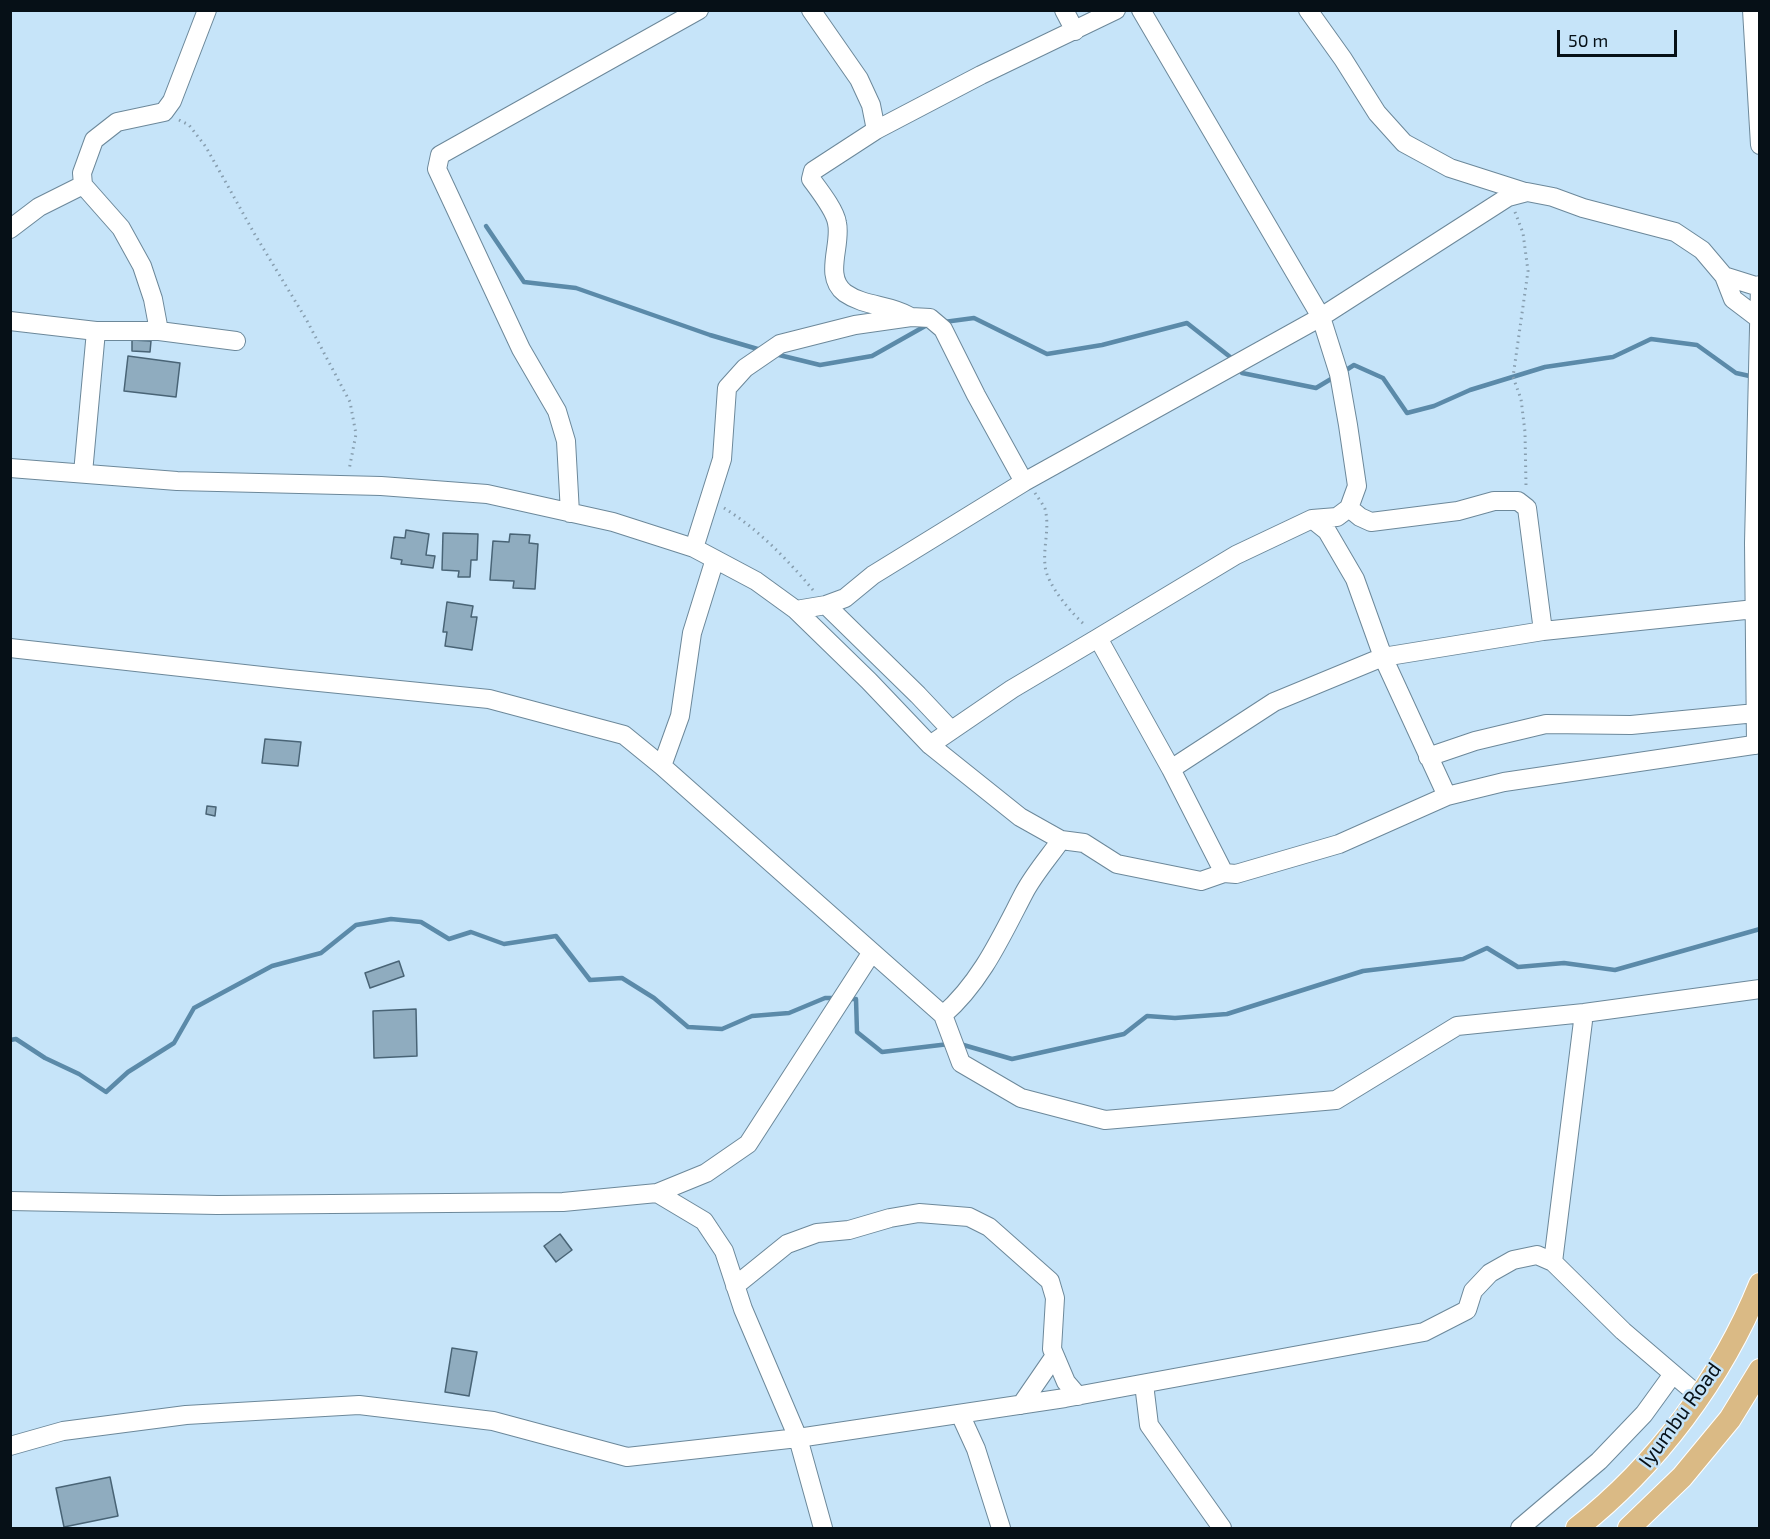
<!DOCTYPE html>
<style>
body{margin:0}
#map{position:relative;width:1770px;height:1539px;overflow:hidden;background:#c6e4f9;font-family:"Exo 2",sans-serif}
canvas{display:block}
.frame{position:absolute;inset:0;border:12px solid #061017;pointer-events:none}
.scale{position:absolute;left:1557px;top:30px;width:120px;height:27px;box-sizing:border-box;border:3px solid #061017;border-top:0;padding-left:8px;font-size:18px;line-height:21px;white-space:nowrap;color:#061017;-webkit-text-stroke:4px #c6e4f9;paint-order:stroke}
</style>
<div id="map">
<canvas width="1770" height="1539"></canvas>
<div class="frame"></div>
<div class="scale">50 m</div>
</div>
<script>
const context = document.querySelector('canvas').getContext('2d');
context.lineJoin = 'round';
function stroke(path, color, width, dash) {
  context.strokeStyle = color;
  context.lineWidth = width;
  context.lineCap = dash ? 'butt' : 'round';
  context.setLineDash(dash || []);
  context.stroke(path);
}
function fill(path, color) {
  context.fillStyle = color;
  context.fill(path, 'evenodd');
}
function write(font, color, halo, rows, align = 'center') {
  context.font = font + ' "Exo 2",sans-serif';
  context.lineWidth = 5;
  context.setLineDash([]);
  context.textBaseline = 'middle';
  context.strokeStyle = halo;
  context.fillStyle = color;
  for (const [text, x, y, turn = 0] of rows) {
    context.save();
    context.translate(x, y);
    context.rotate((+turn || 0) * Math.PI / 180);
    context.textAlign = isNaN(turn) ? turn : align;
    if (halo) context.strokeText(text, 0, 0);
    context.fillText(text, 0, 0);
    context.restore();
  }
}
stroke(new Path2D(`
 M486 226 524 282 576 288 710 335 761 350
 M944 322 974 318 1047 354 1102 345 1187 323 1234 360
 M775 354 820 365 872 356 927 325
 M1239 366 1242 373 1316 388 1336 376
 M1343 372 1354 365 1383 378 1407 413 1434 406 1470 390 1545 367 1613 357 1651 339 1697 345 1736 373 1754 377
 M848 999H856L857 1032 882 1052 949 1044
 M10 1040 16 1039 45 1058 79 1074 106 1092 128 1072 174 1043 194 1008 272 966 321 953 356 925 391 919 421 922 449 939 471 932 504 944 556 936 590 980 622 978 654 998 688 1027 722 1029 752 1016 789 1013 825 998H837
 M960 1044 1012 1059 1124 1034 1147 1016 1175 1018 1227 1014 1363 971 1463 959 1487 948 1518 967 1564 963 1615 970 1760 929`), '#5b8aa9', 4.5);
const building = new Path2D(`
 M132 340 151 341 150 352 132 351Z
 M128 356 180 363 176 397 124 391Z
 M406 530 429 534 426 555 435 556 433 568 401 564 402 560 391 558 394 537 405 538Z
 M443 533 478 534 477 560H471L470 577H458L459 571 442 570Z
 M510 534 530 535 529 543 538 544 535 589 513 588 514 581 490 580 493 541 509 542Z
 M447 602 473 606 471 617H477L472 650 445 646 447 632H443Z
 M265 739 301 742 298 766 262 763Z
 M207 806 216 807 215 816 206 814Z
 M399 961 404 976 370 988 365 973Z
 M416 1009 417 1056 374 1058 373 1011Z
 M560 1234 572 1250 556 1262 544 1246Z
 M452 1348 477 1352 469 1396 445 1392Z
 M110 1477 118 1516 64 1527 56 1488Z`);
fill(building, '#8facbf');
stroke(building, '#496476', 1.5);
const minor = new Path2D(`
 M811 10 859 79 871 105 876 130
 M1064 10 1075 31
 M1308 10 1343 59 1377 113 1404 143 1450 168 1525 192
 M1752 10 1760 145
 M10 229 39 207 83 185
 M1724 276 1733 299 1758 318
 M909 316C889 304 865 307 845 293 823 276 842 245 837 223 835 210 819 190 811 179L813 171 876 130 981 75 1116 10
 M10 321 96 331H159L236 341
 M159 331 153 299 142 266 121 228 83 185 82 173 94 140 117 122 164 112 172 101 207 10
 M10 468 177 481 381 486 487 494 613 522 694 548 756 581 796 610 869 681 930 745 1020 817 1061 840 1084 843 1117 864 1201 881 1224 873 1236 874 1339 844 1447 796 1504 782 1760 744
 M83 473 96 331
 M1349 508 1360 517 1371 522 1458 511 1494 501H1518L1527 508 1543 631
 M570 513 566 441 557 411 521 349 437 169 440 155 699 10
 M1312 519 1327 531 1355 579 1383 657 1447 796
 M694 548 722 459 727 388 745 368 780 344 855 325 911 317 930 318 943 329 976 395 1024 482
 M826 605 918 695 951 730
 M796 610 826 605 845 598 873 575 1024 482 1321 317 1141 10
 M10 648 289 679 489 699 624 735 662 766 943 1015 961 1063 1021 1098 1105 1120 1336 1100 1457 1026 1584 1013 1760 989
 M930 745 1012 689 1098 638
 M1756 745 1754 543 1760 285
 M1428 757 1475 741 1546 724 1631 725 1756 713
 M662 766 680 716 692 633 715 559
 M1171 769 1098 638 1236 555 1312 519 1337 517 1349 508 1357 486 1348 425 1339 374 1321 317 1508 197 1527 192 1553 197 1583 208 1675 232 1702 250 1724 276 1759 287
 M1224 873 1171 769 1274 702 1383 657 1543 631 1755 609
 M943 1015C981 982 1001 937 1024 893 1034 874 1049 857 1061 840
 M657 1193 704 1221 724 1251 743 1309 798 1438 823 1528
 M10 1201 217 1205 563 1202 657 1193 706 1173 748 1144 872 952
 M1553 1262 1623 1331 1699 1396
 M735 1286 787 1244 817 1233 849 1230 890 1218 919 1213 969 1217 989 1227 1050 1281 1055 1298 1052 1349 1066 1382 1078 1396
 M1144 1384 1149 1425 1222 1528
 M1021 1405 1054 1357
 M960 1414 976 1449 1001 1528
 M10 1446 63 1431 186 1415 359 1405 493 1421 627 1457 798 1438 1065 1398 1424 1332 1467 1310 1473 1291 1490 1273 1513 1260 1537 1255 1553 1262 1584 1013
 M1520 1528 1599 1461 1644 1414 1673 1374`);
const major = new Path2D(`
 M1577 1528C1656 1466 1722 1378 1760 1284
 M1629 1528 1682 1477 1730 1419 1760 1370`);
stroke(minor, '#6c889a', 20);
stroke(major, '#fff', 24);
stroke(new Path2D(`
 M179 120 189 125 206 147 254 233 306 319 350 402 356 434 349 470
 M1515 212 1523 233 1528 271 1513 377 1521 399 1525 432 1526 486
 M1035 493C1038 498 1043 504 1045 509 1050 527 1043 547 1045 565 1046 584 1072 614 1086 626
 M724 508C758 529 787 559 813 590`), '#879eaf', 3, [1.5, 4.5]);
stroke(minor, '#fff', 18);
stroke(major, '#daba85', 22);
write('21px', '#061017', '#c6e4f9', [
 ["Iyumbu Road",1680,1415,-54]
]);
</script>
